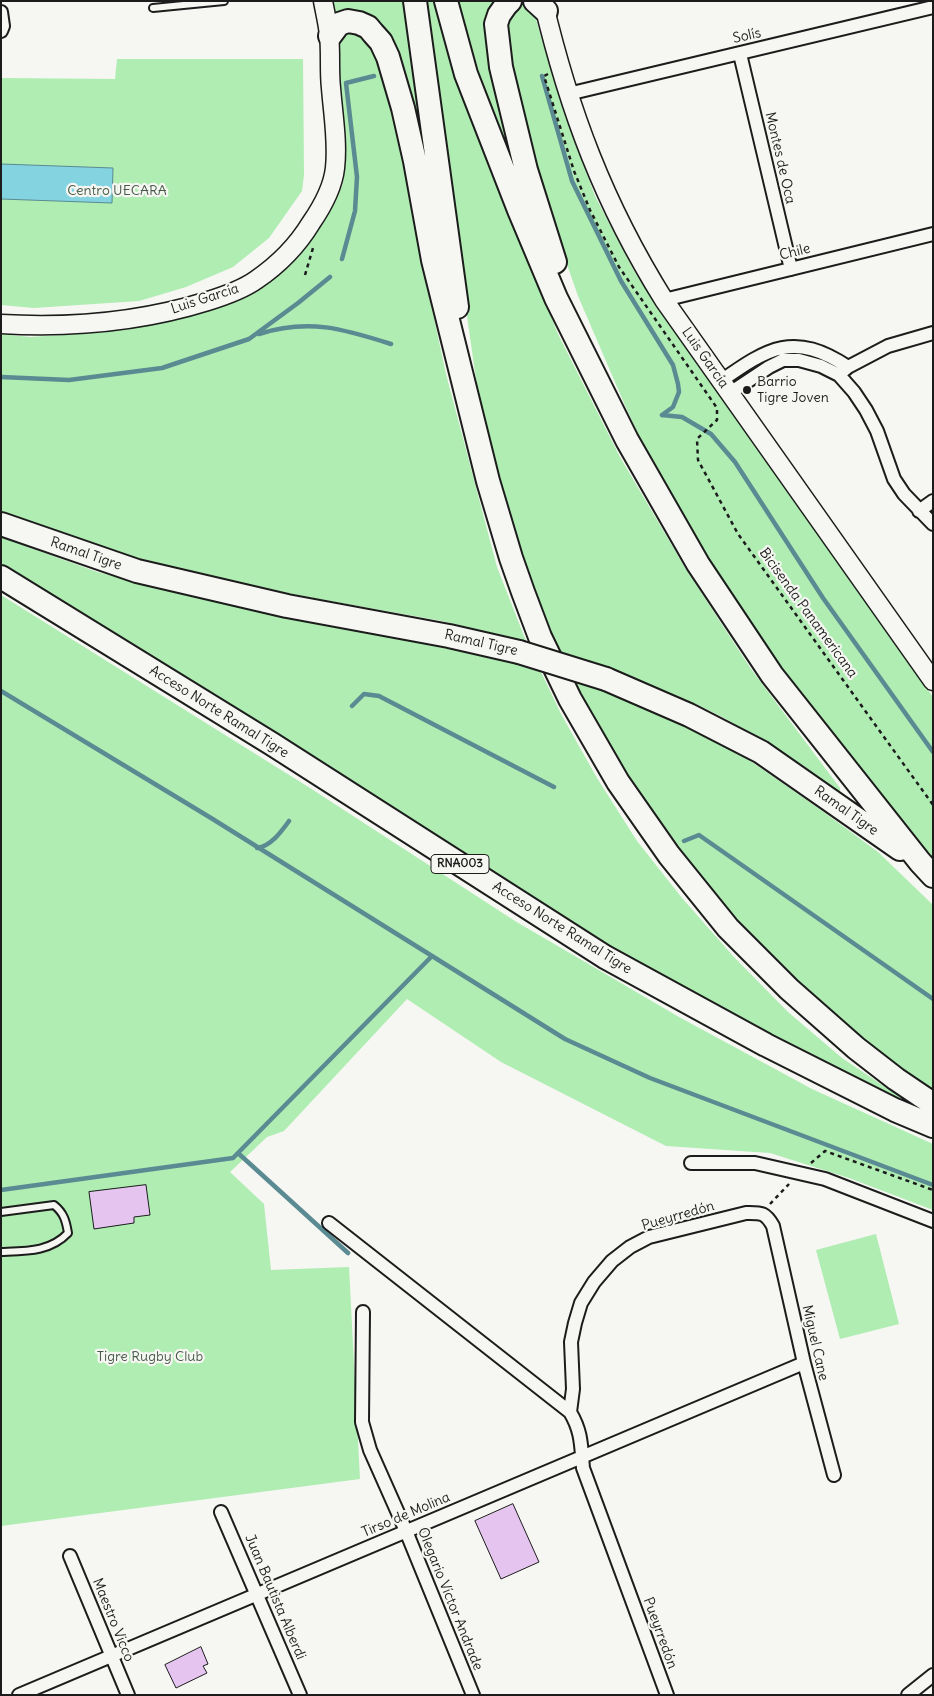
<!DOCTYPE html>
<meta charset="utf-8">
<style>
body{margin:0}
#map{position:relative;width:934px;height:1696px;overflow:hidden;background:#f6f6f2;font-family:Delius,sans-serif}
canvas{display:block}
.frame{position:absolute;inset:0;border:2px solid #1c1c1c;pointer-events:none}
</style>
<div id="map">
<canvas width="934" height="1696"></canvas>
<div class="frame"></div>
</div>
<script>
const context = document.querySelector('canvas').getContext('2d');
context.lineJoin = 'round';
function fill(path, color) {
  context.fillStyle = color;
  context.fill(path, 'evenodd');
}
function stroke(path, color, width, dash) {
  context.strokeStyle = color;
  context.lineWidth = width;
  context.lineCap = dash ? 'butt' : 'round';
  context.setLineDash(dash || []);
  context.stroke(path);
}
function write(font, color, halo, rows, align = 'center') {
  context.font = font + ' Delius,sans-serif';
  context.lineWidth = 4.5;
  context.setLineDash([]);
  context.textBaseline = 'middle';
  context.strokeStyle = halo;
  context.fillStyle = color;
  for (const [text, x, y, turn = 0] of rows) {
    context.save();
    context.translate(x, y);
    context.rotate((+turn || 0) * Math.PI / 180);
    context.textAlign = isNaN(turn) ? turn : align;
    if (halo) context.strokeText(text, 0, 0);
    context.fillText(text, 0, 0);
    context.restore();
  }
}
fill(new Path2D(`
 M331 1H406L427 175 387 46 336 19Z
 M422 1H438L504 198 558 334 620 457 687 571 751 669 840 788V794C803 767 764 741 724 718 685 697 644 683 603 668L605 690 684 725 749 760 821 810 878 852 933 905V1093L863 1043 749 938 636 797 552 648 514 543 479 400Z
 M454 1H498L518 179 486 111Z
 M526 4 531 9 536 19 560 101 595 196 634 271 933 697V858L829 734 763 644 659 478 627 410 578 296 540 187 502 24 516 5Z
 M362 27 383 65 410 189 427 286 446 374 497 567 524 636 561 714 597 778 637 841 682 898 733 956 788 1012 842 1058 903 1099 901 1102 717 1009 546 912 1 569V537L97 572 211 601 467 649 522 662 511 638 442 621 302 596 197 573 138 558 78 540 1 512V334L30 337 95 333 166 321 295 257 324 219 343 184 344 166 335 48 338 33Z
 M117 59H303L304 175 302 191 269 238 233 267 186 287 139 301 34 308 1 305V78L115 79Z
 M1 595 310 788 515 921 679 1017 812 1089 933 1144V1210L849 1178 770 1153 666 1146 501 1062 407 999 284 1131 267 1137 230 1172 264 1204 271 1270 349 1267 360 1479 1 1526Z
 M876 1234 899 1324 840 1339 816 1250Z`), '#afedb3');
const water = new Path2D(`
 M1 164 113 168 112 203 1 199Z`);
fill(water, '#84d3e0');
stroke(water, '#5a8a92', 1);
stroke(new Path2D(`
 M542 76 572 181 621 281 673 365 678 384 679 392 673 407 662 415
 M342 259 355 211 357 177 346 83 374 76
 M259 334C308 318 344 329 391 344
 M1 377 69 380 162 368 249 339 298 303 330 277
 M662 415 682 417 711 434 735 462 823 598 933 752
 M1 691 211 818 565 1039 650 1078 933 1185
 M352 706 364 694 379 696 554 787
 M684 841 699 835 933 999
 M257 848C271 846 281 832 289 821
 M238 1153 348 1253
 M1 1190 233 1158 431 957`), '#5a8a92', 4.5);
const building = new Path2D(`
 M146 1185 150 1215 134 1217V1223L94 1229 89 1192Z
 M513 1504 539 1562 501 1579 475 1521Z
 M201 1647 208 1664 203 1666 207 1673 176 1688 165 1665Z`);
fill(building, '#e5c4f0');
stroke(building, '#1c1c1c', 1);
const lane = new Path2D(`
 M153 8 224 1
 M1 1212 54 1205C64 1213 66 1221 68 1233 50 1252 26 1251 1 1252`);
const street = new Path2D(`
 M1 12 3 26 1 31
 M740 54 791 269
 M568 94 933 7
 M664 300 933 234
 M842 372 848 367 888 346 933 333
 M721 381C768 348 794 331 848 367
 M730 393 769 367 783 360H799L821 366 839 375 854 392 866 410 877 431 894 479 904 494 933 524
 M919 511 933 501
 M691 1163H755L825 1179 933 1221
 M329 1223 570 1412C582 1432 581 1446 583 1468L667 1695
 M363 1312 362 1422 370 1450 406 1531 473 1695
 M570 1412 573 1389 571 1342 575 1323 581 1303 594 1282 612 1261 630 1247 649 1237 746 1213C761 1213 765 1212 773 1226L804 1363 834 1475
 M221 1512 300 1695
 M70 1556 128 1695
 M19 1695 804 1363
 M908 1695 933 1675`);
const secondary = new Path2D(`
 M543 1C569 111 604 204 664 300L933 681
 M1 324C71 328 141 322 208 301 224 296 242 290 256 280 278 265 297 246 311 223 322 207 333 187 335 168 338 142 333 114 331 88 329 70 331 52 329 35 328 24 325 12 323 1`);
const highway = new Path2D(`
 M415 1 457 307
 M446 1 466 74 519 210 556 298 627 440 698 564 772 675 920 862 933 876
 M510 1 506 5 499 15 496 24 501 67 526 170 555 262
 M535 1 546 11
 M330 36 339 24 348 21 359 23 368 27 373 33 381 42 388 57 403 108 415 161 433 260 488 481 511 558 523 592 540 637 570 699 618 782 669 855 728 928 789 989 856 1048 896 1079 933 1104
 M1 524 137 571 287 606 449 636 519 652
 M1 577 272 744 605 957 766 1045 895 1110 933 1126
 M606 679 689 715 761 752 900 849`);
stroke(lane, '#1c1c1c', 10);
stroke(street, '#1c1c1c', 16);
stroke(secondary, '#1c1c1c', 21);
stroke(highway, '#1c1c1c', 26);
stroke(new Path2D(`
 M548 74 544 76 574 171 590 210 619 267 717 408V420L697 439 698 460 738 534 933 805
 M305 275 313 248
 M811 1163 825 1151 933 1190
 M770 1204 789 1184`), '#1c1c1c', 2.5, [4, 4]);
stroke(lane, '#f6f6f2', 6);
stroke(street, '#f6f6f2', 12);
stroke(secondary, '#f6f6f2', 18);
stroke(highway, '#f6f6f2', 22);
const highwayBridge = new Path2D(`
 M519 652 606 679`);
stroke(highwayBridge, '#1c1c1c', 26, []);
stroke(highwayBridge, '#f6f6f2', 22);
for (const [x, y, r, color] of [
 [747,390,5,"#1c1c1c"]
]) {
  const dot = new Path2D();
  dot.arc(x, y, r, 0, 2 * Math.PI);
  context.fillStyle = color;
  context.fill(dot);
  stroke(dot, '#f6f6f2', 2);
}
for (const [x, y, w] of [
 [460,864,58]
]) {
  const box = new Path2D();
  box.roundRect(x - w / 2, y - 9.5, w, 19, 4);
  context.fillStyle = '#f6f6f2';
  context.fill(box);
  stroke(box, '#1c1c1c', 1);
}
write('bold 12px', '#1c1c1c', null, [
 ["RNA003",460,864]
]);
write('14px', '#1c1c1c', '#f6f6f2', [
 ["Solís",747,36,-13],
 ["Montes de Oca",780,158,77],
 ["Chile",795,252,-14],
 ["Luis García",205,299,-18],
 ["Luis García",705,358,55],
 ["Ramal Tigre",86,554,19],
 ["Bicisenda Panamericana",808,613,54],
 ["Ramal Tigre",481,643,13],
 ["Acceso Norte Ramal Tigre",219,712,32],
 ["Ramal Tigre",846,811,35],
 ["Acceso Norte Ramal Tigre",562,928,32],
 ["Pueyrredón",678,1216,-16],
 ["Miguel Cane",815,1343,77],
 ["Tirso de Molina",406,1515,-23],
 ["Juan Bautista Alberdi",275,1597,67],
 ["Olegario Víctor Andrade",450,1599,68],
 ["Maestro Vicco",113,1620,68],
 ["Pueyrredón",660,1633,70]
]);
write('14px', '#485b49', '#f6f6f2', [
 ["Centro UECARA",117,191],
 ["Tigre Rugby Club",150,1357]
]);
write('14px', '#1c1c1c', '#f6f6f2', [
 ["Barrio",757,382],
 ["Tigre Joven",757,398]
], 'left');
</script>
